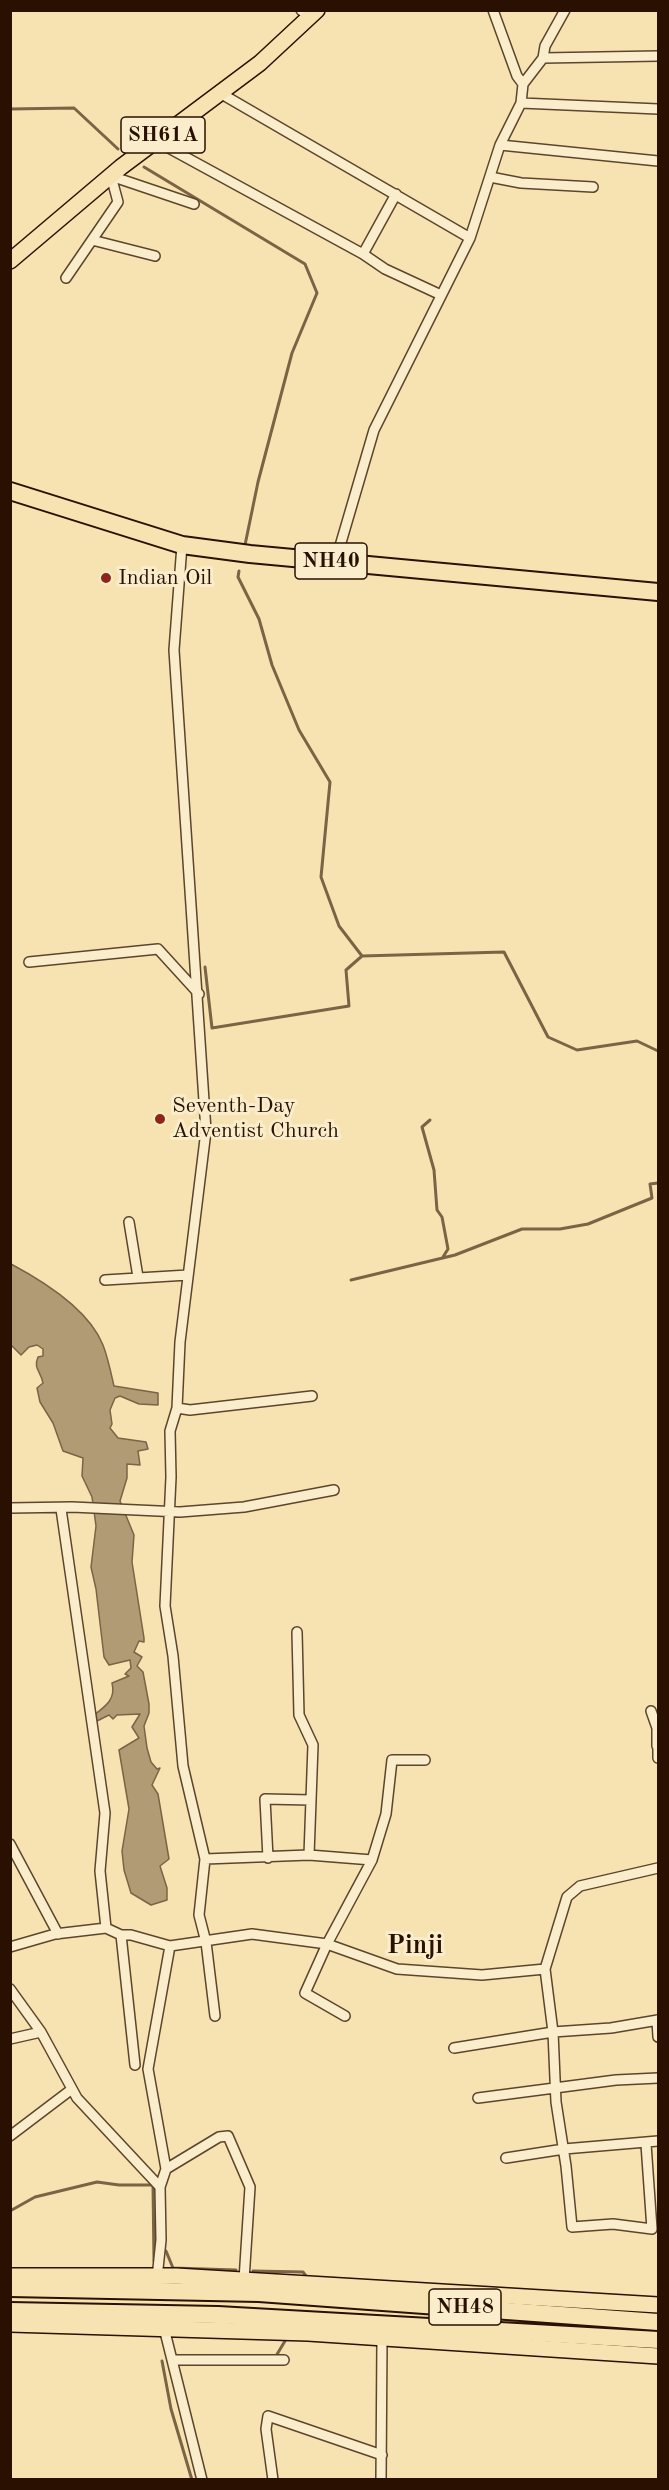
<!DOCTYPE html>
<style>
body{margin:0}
#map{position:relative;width:669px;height:2490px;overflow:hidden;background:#f6e3b1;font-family:"Old Standard TT",serif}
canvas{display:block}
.frame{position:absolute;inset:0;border:12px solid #2a1000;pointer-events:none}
</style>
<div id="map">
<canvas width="669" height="2490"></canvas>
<div class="frame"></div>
</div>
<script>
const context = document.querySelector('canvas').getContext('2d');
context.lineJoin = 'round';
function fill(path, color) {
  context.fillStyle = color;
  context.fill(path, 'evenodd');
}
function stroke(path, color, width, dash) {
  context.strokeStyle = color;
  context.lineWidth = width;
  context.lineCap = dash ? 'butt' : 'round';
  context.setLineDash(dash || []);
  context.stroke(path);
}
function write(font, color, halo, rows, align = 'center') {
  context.font = font + ' "Old Standard TT",serif';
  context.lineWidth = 6;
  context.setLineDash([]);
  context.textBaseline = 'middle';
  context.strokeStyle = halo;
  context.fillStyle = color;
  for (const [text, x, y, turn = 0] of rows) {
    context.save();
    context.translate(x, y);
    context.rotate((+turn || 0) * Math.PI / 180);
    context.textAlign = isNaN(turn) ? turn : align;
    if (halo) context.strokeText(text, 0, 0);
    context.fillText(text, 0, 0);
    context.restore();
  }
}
const water = new Path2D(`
 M11 1264C43 1281 89 1310 103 1345 108 1358 111 1373 114 1386L158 1393V1405L139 1404 120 1396 115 1398 110 1410 112 1424 110 1428 118 1438 146 1442 148 1449 138 1451 140 1465 127 1464V1478L120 1501 134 1535 132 1562 144 1638V1642L139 1641 134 1652 142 1657 137 1666 143 1672 149 1704V1713L144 1726 147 1748 151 1762 157 1769 160 1768 152 1785 158 1794 169 1859 160 1866 167 1888V1900L151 1905 131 1893 124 1870 122 1851 129 1809 119 1750 139 1738 132 1727 140 1714 117 1715 113 1719 109 1715 97 1721 94 1715C106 1706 116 1699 112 1683L129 1676 125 1674 131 1668 130 1660 109 1665 104 1657 96 1589 91 1567 96 1526 92 1497 82 1476 83 1458 63 1451 53 1423 40 1402 37 1388 43 1383C41 1371 33 1369 38 1357L43 1356V1349L37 1345 29 1347 21 1355 11 1345Z`);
fill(water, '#b19b75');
stroke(water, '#7b6346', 1.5);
stroke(new Path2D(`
 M10 109 74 108 118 149
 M144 167 305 264 317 293 292 353 258 482 245 545
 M239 571 238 577 259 619 272 665 299 730 330 782 321 877 339 926 362 956 504 952 548 1037 577 1050 637 1041 658 1051
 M205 967 212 1028 349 1006 346 970 362 956
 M430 1120 422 1127 434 1170 437 1210 442 1217 448 1249 443 1257
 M351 1280 455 1255 522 1229H560L588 1224 652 1198 650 1184 658 1183
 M10 2211 35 2197 97 2182 119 2185H153L154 2261
 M166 2251 173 2268 236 2270
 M253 2271 303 2272 306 2276
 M276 2356 285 2341
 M162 2361 171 2409 192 2480`), '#7b6346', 3);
const street = new Path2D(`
 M301 10 302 11
 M493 10 517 76 523 84
 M543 58 658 56
 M220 93 470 238
 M521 103 658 109
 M156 141 363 254 385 269 441 295
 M500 145 658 161
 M111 176 194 204
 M490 177 521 183 593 187
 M92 240 155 256
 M363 254 396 194
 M66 278 118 202 111 176
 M182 545 174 650 206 1131 180 1342 177 1408 170 1431 171 1477 165 1606 173 1656 183 1766 205 1859 199 1915 206 1942 215 2016
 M335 563 374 430 470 238 500 145 521 103 523 84 543 58 545 46 565 10
 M29 962 158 949 199 994
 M129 1222 138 1277
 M105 1280 188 1275
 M177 1408 190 1410 312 1396
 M10 1508 72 1507 180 1512 244 1507 334 1490
 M61 1509 105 1813 100 1871 106 1928
 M297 1632 299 1715 313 1745 309 1855
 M651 1711 657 1728V1746
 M658 1746V1758
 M10 1844 58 1934
 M268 1858 265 1799 311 1800
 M205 1859 309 1855 372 1860
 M121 1935 135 2065
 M10 1947 55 1934 106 1928 121 1935H131L170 1946 252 1934 327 1944 397 1969 482 1975 545 1969
 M10 1989 41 2032 77 2098 160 2187
 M345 2016 305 1993 327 1944 372 1860 386 1814 392 1760H425
 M657 2020 658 2037
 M10 2039 41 2032
 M454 2048 553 2032 611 2028 658 2020
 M478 2098 616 2080 658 2078
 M10 2136 72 2089
 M646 2144 652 2229 613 2224 572 2227 566 2166 556 2102 553 2032 545 1969 567 1897 580 1886 658 1868
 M506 2158 564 2149 658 2141
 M166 2169 219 2137 228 2136 250 2187 244 2280
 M157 2278 161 2240 160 2187 166 2169 148 2069 170 1946
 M164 2328 202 2480
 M172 2360H284
 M273 2480 266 2429 268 2416 382 2455
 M381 2480 382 2340`);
const primary = new Path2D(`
 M10 261 121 167 260 63 317 10
 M10 2276H176L658 2305
 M10 2324 308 2333 658 2356`);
const highway = new Path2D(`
 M10 491 182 545 250 554 658 592
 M10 2288 259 2293 658 2322
 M10 2311 218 2315 658 2340`);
stroke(street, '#5d452c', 12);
stroke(primary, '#2a1000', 18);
stroke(highway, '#2a1000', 20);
stroke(street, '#f9edcc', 9);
stroke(primary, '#f6e3b1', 15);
stroke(highway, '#f6e3b1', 16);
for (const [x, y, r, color] of [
 [106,578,6,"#8f2418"],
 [160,1119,6,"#8f2418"]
]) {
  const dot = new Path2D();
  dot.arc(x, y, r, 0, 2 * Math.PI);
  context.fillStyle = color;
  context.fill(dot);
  stroke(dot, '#f9edcc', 2);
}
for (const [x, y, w] of [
 [163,135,84],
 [331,561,72],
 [465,2307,72]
]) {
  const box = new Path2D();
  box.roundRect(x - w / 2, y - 18, w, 36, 4.5);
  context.fillStyle = '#f9edcc';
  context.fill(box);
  stroke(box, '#2a1000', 1.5);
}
write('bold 21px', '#2a1000', null, [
 ["SH61A",163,135],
 ["NH40",331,561],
 ["NH48",465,2307]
]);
write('22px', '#2a1000', '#f9edcc', [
 ["Indian Oil",118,578],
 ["Seventh-Day",172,1106],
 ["Adventist Church",172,1131]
], 'left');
write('bold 26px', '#2a1000', '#f9edcc', [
 ["Pinji",415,1946]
]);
</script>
